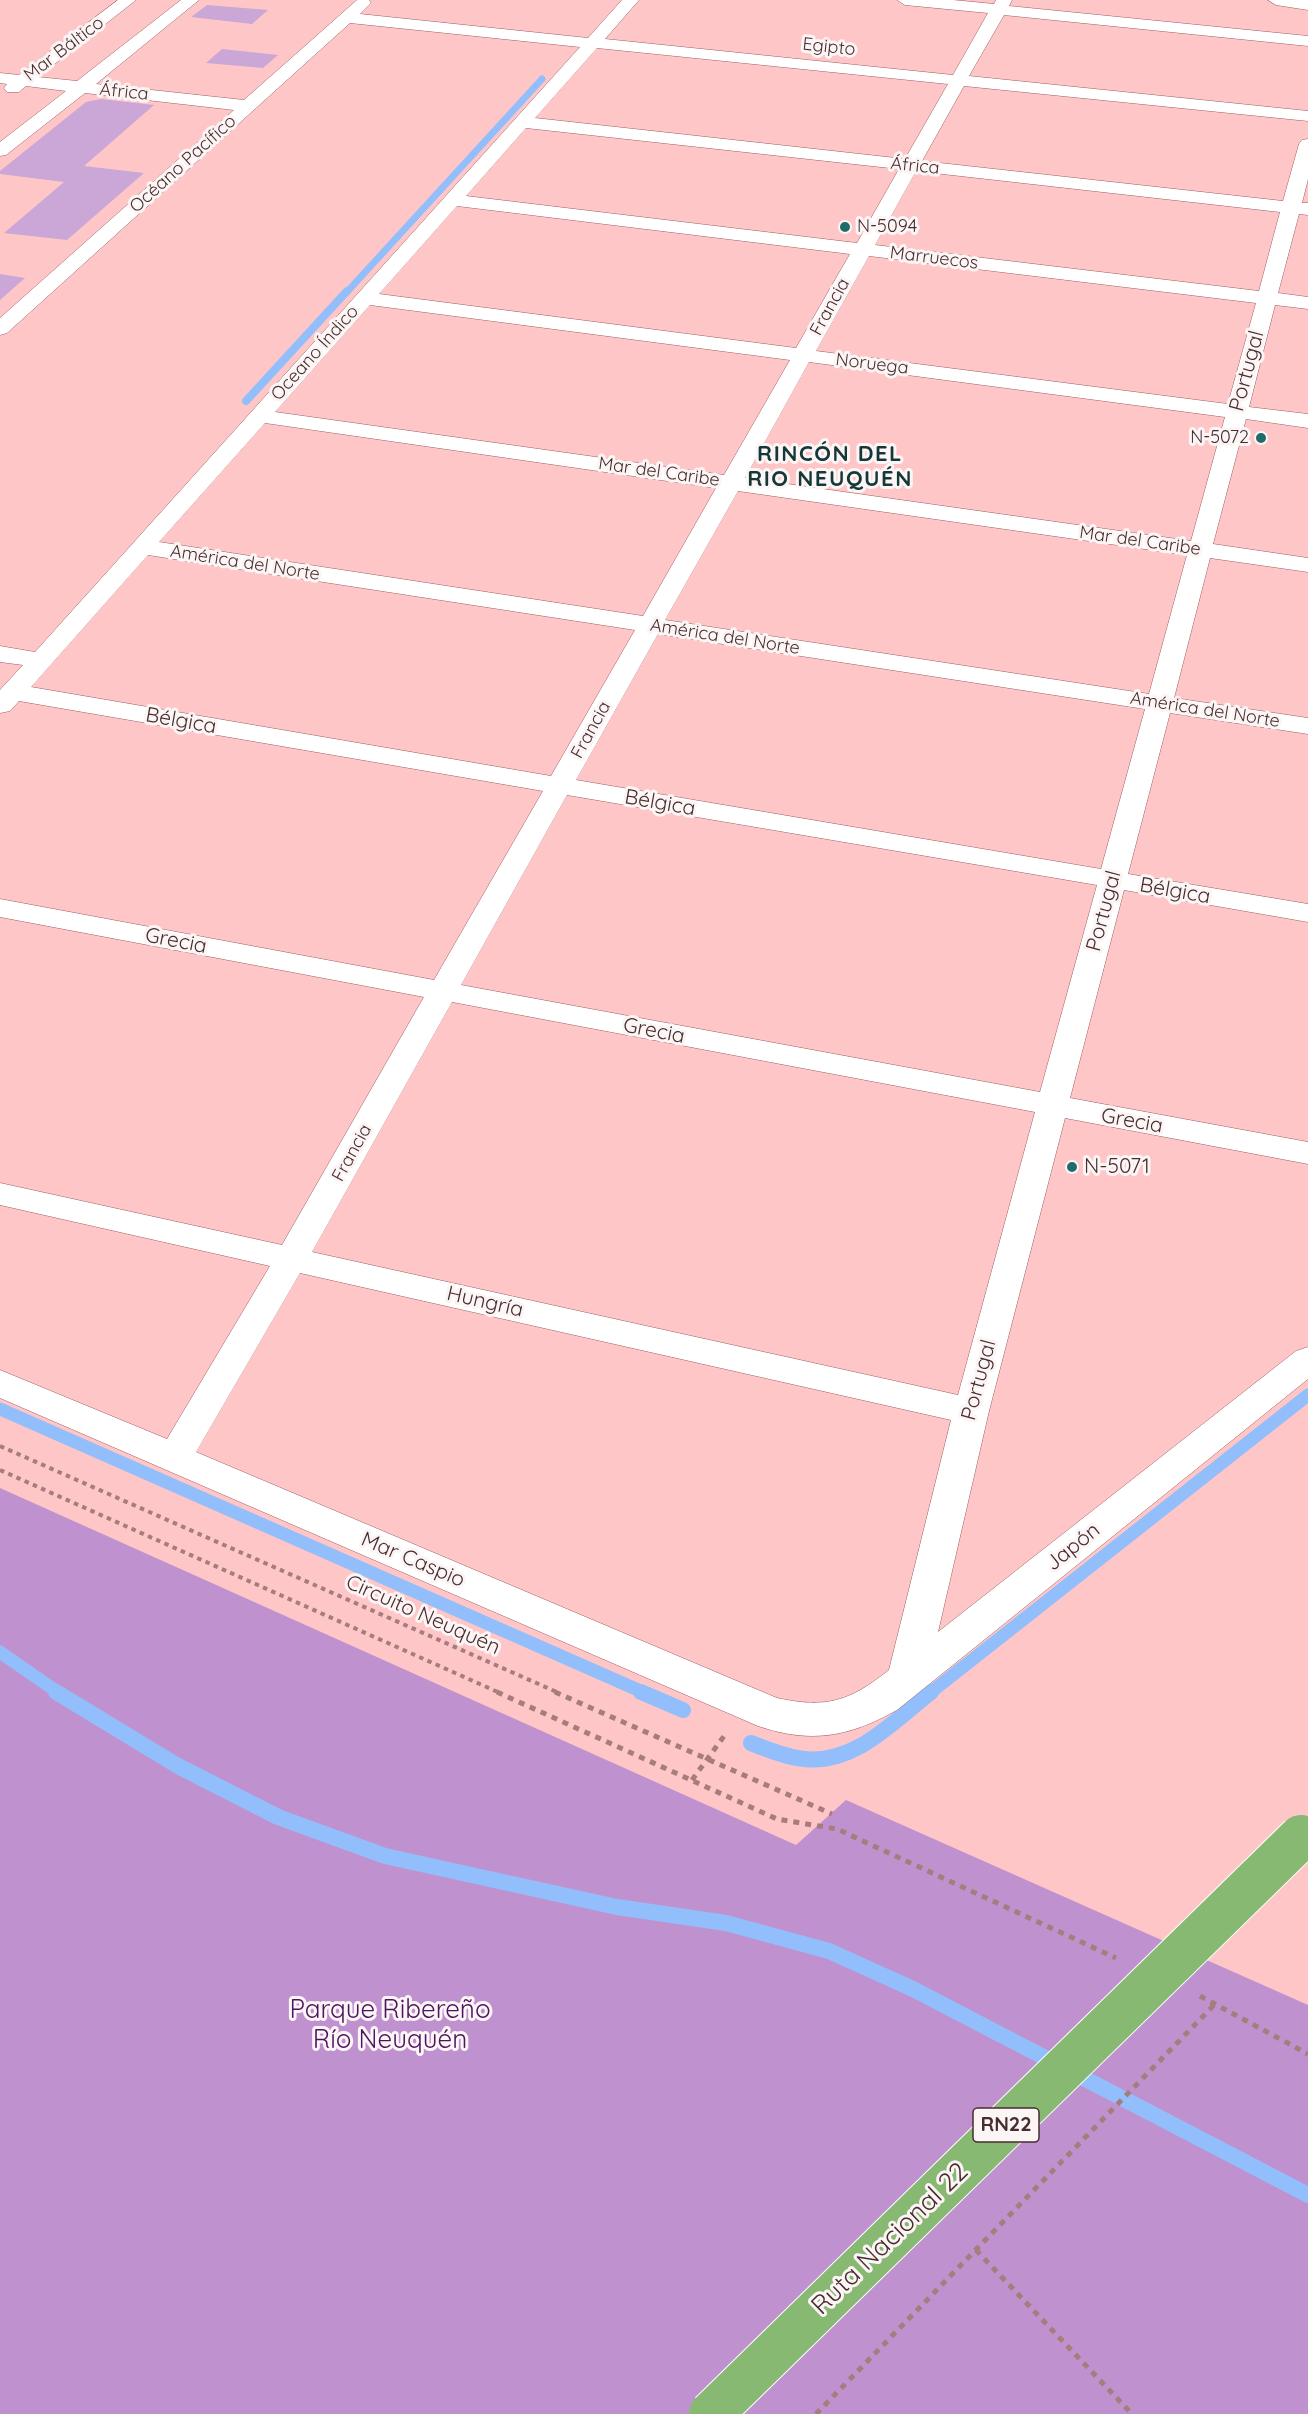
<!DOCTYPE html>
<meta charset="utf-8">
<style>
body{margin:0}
canvas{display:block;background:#fec6c7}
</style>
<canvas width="1308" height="2414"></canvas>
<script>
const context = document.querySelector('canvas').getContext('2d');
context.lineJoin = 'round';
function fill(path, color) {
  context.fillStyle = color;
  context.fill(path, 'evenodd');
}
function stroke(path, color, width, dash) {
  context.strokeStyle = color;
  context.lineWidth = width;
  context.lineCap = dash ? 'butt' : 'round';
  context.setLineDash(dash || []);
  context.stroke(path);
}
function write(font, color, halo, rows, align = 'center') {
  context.font = font + ' Quicksand,sans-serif';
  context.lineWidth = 6;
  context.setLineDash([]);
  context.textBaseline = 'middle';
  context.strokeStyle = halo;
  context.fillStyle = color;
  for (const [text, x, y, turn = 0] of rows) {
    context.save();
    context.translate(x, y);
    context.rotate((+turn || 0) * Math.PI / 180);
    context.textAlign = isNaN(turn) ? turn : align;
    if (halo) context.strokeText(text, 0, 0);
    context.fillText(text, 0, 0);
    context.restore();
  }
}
fill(new Path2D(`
 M207 5 268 10 252 24 191 17Z
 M222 49 278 55 263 68 206 63Z
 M101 99 154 105 84 166 144 173 67 240 4 233 64 182 0 174V171L86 102Z
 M0 274 25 278 0 300Z`), '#caa7d7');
fill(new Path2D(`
 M0 1488 796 1845 846 1800 1308 2005V2414H0Z`), '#bf92cf');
stroke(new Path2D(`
 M346 293 542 79`), '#93befc', 7);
stroke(new Path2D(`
 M246 401 347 291`), '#93befc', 8);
stroke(new Path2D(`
 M0 1409 645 1693
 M0 1652 59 1693
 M930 1693 1308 1395`), '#93befc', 13);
stroke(new Path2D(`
 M56 1692 178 1766 278 1817 385 1856 617 1907 726 1923 829 1951 913 1989 1057 2064
 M641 1692 683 1710
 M751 1743C768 1750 786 1757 804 1759 855 1765 895 1720 931 1692
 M1072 2072 1308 2195`), '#93befc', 16);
const street = new Path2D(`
 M118 0H136L38 77 77 81 181 0H199L96 84 244 100 357 0H369L371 3 360 14 588 38 622 0H639L605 39 953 75 988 13 905 5 897 0H953L994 4 996 0H1012L1009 6 1308 36V46L1004 15 969 76 1308 111V121L964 86 922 161 1283 201 1299 144 1302 140 1308 139V179L1302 203H1308V215L1299 214 1278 293 1308 297V309L1275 305 1249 407 1308 414V428L1246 419 1213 544 1308 558V572L1210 558 1174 698 1308 718V734L1170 713 1128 874 1308 904V922L1124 890 1070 1098 1308 1142V1164L1065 1118 989 1411 938 1632 1296 1351 1308 1347V1379L897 1710C849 1737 811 1744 758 1726L0 1398V1370L167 1439 270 1266 0 1205V1183L282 1245 424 997 0 917V899L434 980 543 791 19 701 10 711 0 713V690L23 665 0 662V646L35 652 580 47 350 23 7 333 0 335V318L234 110 85 93 6 155 0 156V142L66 91 26 86 19 92H7L4 88 7 84 0 83V73L19 75ZM597 48 948 84 905 159 535 118ZM526 128 899 169 857 243 466 196ZM916 171 1280 212 1259 291 875 245ZM457 206 850 254 796 348 379 294ZM869 256 1256 303 1228 404 816 351ZM370 305 790 360 724 475 275 412ZM809 362 1225 417 1191 541 745 478ZM265 423 716 488 643 616 159 542ZM738 491 1187 555 1149 694 665 620ZM148 555 635 630 551 776 31 687ZM658 634 1145 709 1101 869 576 780ZM567 795 1097 885 1040 1092 461 985ZM452 1002 1035 1112 958 1395 312 1252ZM300 1273 951 1420 889 1670C850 1701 827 1709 777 1698L196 1452Z
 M1268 0H1308V10L1276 5Z`);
stroke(street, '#9c5f62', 1);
stroke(new Path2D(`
 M0 1446 559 1693
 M0 1470 500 1693`), '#a67c7d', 4, [4.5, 4.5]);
stroke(new Path2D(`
 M497 1692 777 1819 837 1829 1116 1958
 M555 1692 832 1814
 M692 1780 727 1732
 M1200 1996 1308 2054
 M976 2250 1132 2414
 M816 2414 1216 2003`), '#a67c7d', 5, [6, 6]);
fill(street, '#fff');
const highwayBridge = new Path2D(`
 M711 2414 1301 1837`);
stroke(highwayBridge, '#fff', 46, []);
stroke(highwayBridge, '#87b973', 44);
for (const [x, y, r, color] of [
 [845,227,6,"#206c6d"],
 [1261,438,6,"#206c6d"],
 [1072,1167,6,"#206c6d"]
]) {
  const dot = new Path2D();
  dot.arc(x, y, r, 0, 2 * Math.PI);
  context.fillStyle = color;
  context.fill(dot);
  stroke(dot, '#fcf5f5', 2);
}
write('18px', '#482d2e', '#fcf5f5', [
 ["Egipto",829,47,6],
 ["Mar Báltico",64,49,-37],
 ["África",124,92,6],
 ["Océano Pacífico",183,164,-42],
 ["África",915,166,6],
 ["Marruecos",934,258,7],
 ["Francia",830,307,-61],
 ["Oceano Índico",315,353,-48],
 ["Noruega",872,364,7],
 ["Mar del Caribe",659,472,8],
 ["Mar del Caribe",1140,541,8],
 ["América del Norte",245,563,9],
 ["América del Norte",725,637,9],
 ["América del Norte",1205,710,9],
 ["Francia",591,730,-61],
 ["Francia",352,1153,-61]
]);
write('18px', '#482d2e', '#fcf5f5', [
 ["N-5094",857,227],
 ["N-5072",1249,438,"right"]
], 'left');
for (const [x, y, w] of [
 [1006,2125,66]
]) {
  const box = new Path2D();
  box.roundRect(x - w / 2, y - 17, w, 34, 4.5);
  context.fillStyle = '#fcf5f5';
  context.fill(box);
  stroke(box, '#482d2e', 1.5);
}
write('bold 20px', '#482d2e', null, [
 ["RN22",1006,2125]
]);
write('21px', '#482d2e', '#fcf5f5', [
 ["Portugal",1247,371,-75],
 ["Bélgica",181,721,10],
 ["Bélgica",660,803,10],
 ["Bélgica",1175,891,10],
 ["Portugal",1104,911,-75],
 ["Grecia",176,941,11],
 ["Grecia",654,1031,11],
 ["Grecia",1132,1121,10],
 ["Hungría",485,1302,13],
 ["Portugal",979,1380,-75],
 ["Japón",1073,1547,-39],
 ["Mar Caspio",413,1560,23],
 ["Circuito Neuquén",423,1615,24]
]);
write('21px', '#482d2e', '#fcf5f5', [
 ["N-5071",1084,1167]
], 'left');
context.letterSpacing = '1.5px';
write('bold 22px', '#153738', '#fcf5f5', [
 ["RINCÓN DEL",830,454],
 ["RIO NEUQUÉN",830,479]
]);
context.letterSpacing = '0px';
write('26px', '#4c145e', '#fcf5f5', [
 ["Parque Ribereño",390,2010],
 ["Río Neuquén",390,2040]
]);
write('26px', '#482d2e', '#fcf5f5', [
 ["Ruta Nacional 22",890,2239,-44]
]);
</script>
